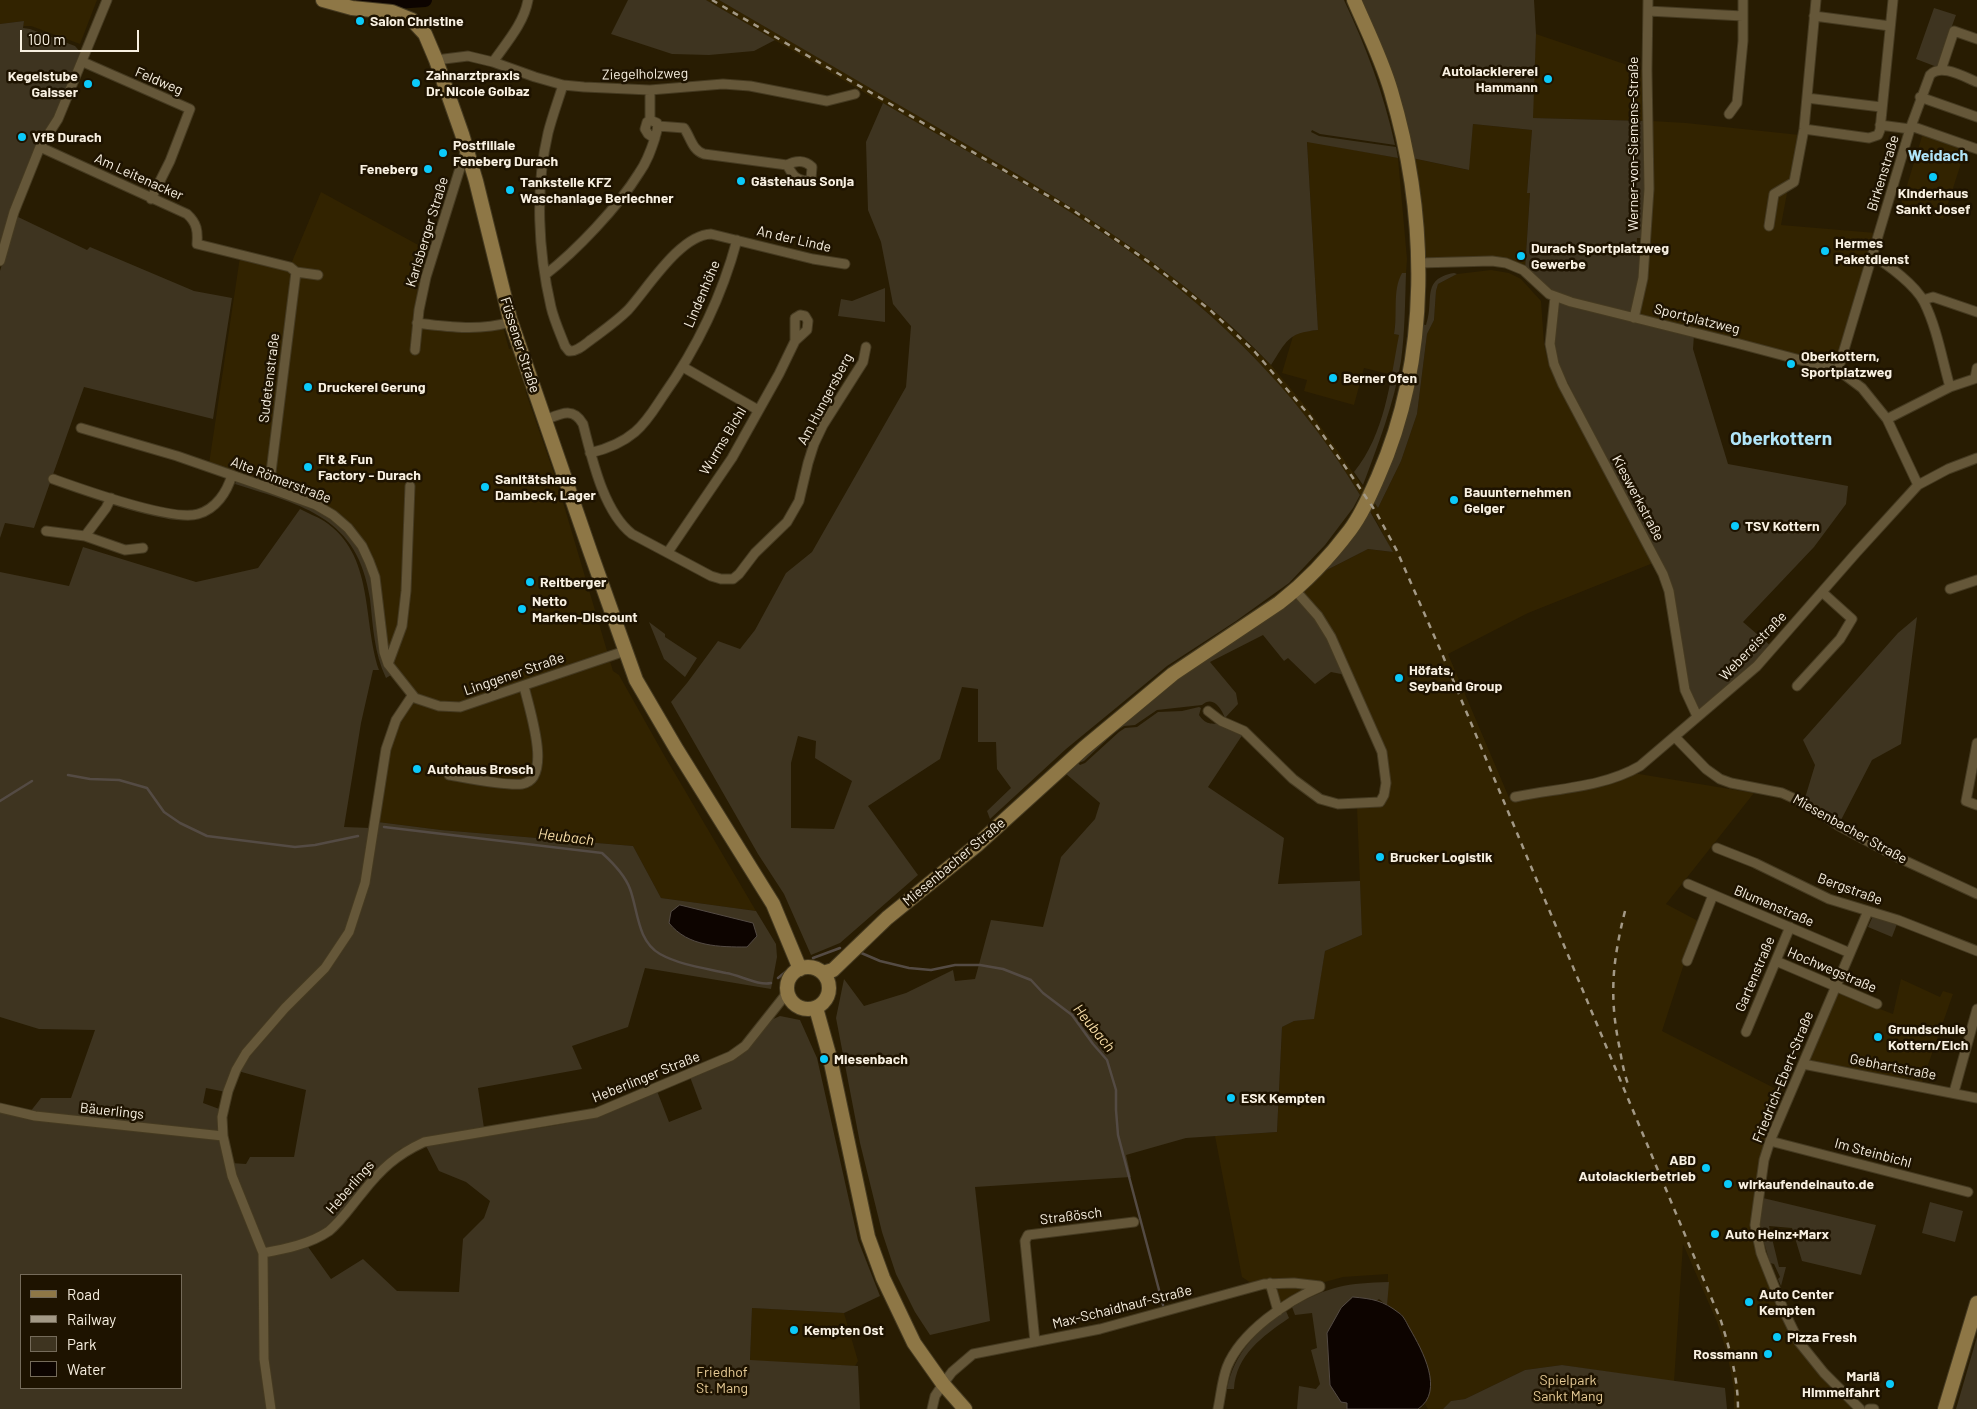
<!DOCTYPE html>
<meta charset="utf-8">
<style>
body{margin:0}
#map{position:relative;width:1977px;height:1409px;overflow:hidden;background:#281c02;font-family:Barlow,sans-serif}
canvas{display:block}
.legend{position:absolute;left:20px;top:1274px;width:162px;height:115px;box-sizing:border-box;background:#1e1300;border:1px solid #756b5a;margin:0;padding:6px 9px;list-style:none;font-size:15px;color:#f8f0e1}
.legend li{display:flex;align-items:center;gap:10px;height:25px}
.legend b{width:25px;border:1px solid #756b5a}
.scale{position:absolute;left:20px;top:30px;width:119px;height:22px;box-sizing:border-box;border:2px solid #f8f0e1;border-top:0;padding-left:6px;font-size:15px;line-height:18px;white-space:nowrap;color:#f8f0e1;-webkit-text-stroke:4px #1e1300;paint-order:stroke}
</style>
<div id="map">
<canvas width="1977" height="1409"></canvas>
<ul class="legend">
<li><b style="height:6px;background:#8e7746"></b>Road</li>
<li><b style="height:6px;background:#a39986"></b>Railway</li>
<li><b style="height:14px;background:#3e3420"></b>Park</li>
<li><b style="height:14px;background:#0d0400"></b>Water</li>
</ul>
<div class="scale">100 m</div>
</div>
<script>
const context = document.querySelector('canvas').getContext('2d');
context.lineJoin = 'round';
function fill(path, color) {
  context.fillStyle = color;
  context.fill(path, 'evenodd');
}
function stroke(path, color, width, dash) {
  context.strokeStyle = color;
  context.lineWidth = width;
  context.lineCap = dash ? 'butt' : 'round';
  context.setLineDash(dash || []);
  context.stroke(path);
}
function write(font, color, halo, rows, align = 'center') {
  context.font = font + ' Barlow,sans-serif';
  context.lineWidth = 5;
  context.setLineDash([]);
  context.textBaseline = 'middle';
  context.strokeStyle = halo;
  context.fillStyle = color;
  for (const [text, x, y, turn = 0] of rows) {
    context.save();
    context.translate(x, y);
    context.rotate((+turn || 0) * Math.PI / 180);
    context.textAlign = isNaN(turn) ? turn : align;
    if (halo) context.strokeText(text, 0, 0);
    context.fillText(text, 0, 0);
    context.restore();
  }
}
fill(new Path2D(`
 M0 0H97L80 44 31 26H23L24 21 0 24Z
 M706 0H719L870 87 1075 208 1155 262 1212 308 1271 365 1311 413 1378 508 1401 461 1417 414 1427 334 1434 320 1436 291 1438 284 1457 274 1491 270 1509 273 1521 279 1541 301 1544 344 1549 365 1653 563 1528 613 1448 654 1510 800 1633 773 1754 793 1666 904 1698 921 1662 1031 1784 1093 1768 1139 1752 1224 1793 1339 1851 1407 1850 1409H1734V1389L1727 1353 1717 1322 1683 1244 1674 1382 1562 1365 1525 1370 1465 1399 1451 1401 1443 1409H1428L1425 1404 1431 1385 1401 1314 1387 1306 1388 1274 1343 1277 1314 1285 1272 1312 1270 1294 1262 1287 1259 1281 1251 1283 1242 1277 1215 1136 1277 1132 1282 1027 1294 1021 1313 1019 1325 951 1362 935 1357 807 1382 805 1385 751 1333 634 1301 593 1319 574 1368 549 1392 552 1378 524 1349 477 1306 417 1252 355 1208 313 1151 267 1072 214Z
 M1536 34 1645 71 1646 121 1532 118Z
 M1651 121 1686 123 1800 135 1792 181 1788 188 1781 225 1876 233 1835 366 1638 317 1647 279 1652 188Z
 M1473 124 1532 130 1527 192 1530 193 1525 269 1471 259 1422 258 1412 158 1468 170Z
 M1923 133 1966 148 1943 219 1901 205Z
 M1307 141 1398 158 1407 259 1406 273H1402L1394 334 1400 335 1393 375 1364 368 1354 405 1304 391 1307 380 1282 373 1293 336 1300 332 1318 330Z
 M321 192 433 253 421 327 469 332 503 327 509 349 514 348 524 377 526 393 557 482 613 671 619 675 664 755 756 911 661 898 633 846 441 830 378 822 387 749 397 721 415 695 391 663 350 526 209 464 240 257 291 264Z
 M1901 979 1940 997 1943 991 1953 994 1922 1082 1808 1060 1836 992 1893 1014Z
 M752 1308 844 1313 858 1361 855 1366 750 1361Z`), '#322300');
fill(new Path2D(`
 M628 0H706L775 40 754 51 709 55 672 54 611 34Z
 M719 0H1344C1366 47 1384 94 1395 145L1320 134 1312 130 1311 132 1319 136 1396 147 1398 158 1307 142 1318 330C1287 333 1287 341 1271 365 1186 275 1082 212 976 150 891 100 805 50 719 0Z
 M1360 0H1534L1536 34 1533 118 1646 121 1643 238H1637L1636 254 1642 255 1639 278 1631 315 1555 294 1525 269 1530 193H1527L1532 130 1473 124 1469 170 1412 158Z
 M1934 8 1956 15 1937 67 1916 59Z
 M24 21 23 28 30 29 75 46 82 54 0 251V24Z
 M883 103C972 155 1070 206 1151 267 1234 329 1307 406 1360 495L1353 508 1325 545 1289 583 1236 621 1167 666 1066 749 990 819 987 811 1011 788 997 769 996 742H978V689L962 687 940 759 868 806 918 875 840 943 811 955 784 894 758 854 671 702 687 683 718 641 740 649 755 630 786 573 812 552 906 387 911 326 893 304 881 242 868 210 866 142ZM798 736 816 741 815 758 852 781 834 829 791 828V763Z
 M16 216 87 250 90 247 194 291 232 298 213 419 84 387 34 528 5 523 0 538V271Z
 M1402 273H1406C1405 302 1405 332 1401 361 1394 404 1378 445 1363 485L1354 472C1385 434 1390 382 1399 335L1394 334C1398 314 1392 291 1402 273Z
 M1454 273 1457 274 1438 284 1436 291 1434 320 1427 334 1417 414 1401 461 1378 508 1372 499 1421 324 1426 325C1435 301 1420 279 1454 273Z
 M885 288V322L838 316 841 299 852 301Z
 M1559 301 1694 335 1693 349 1728 464 1848 486 1846 504 1814 547 1743 622 1772 647 1698 713 1687 688 1671 590 1558 363 1554 343Z
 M237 480 315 508 346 529 359 548 371 577 386 665 391 675 386 678C374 653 373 626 370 599 358 517 304 506 235 484Z
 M1368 508 1393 552 1368 549 1319 574Z
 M300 509C307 513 316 516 324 521 375 555 362 619 379 670H373L361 723 344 827 371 828 362 881 346 931 323 966 262 1029 226 1092 206 1088 203 1103 222 1110 220 1134 30 1112 41 1098H71L95 1030 39 1029 0 1017V572L69 586 83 547 196 582 258 568Z
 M1297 598 1315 616 1327 636 1346 675 1331 672 1315 684 1288 658 1284 661 1263 635 1210 662 1236 693 1238 704 1225 718C1221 708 1213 695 1202 705L1157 710 1135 725 1124 726 1117 730 1084 761 1081 762 1079 760 1175 677 1278 612Z
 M1917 617 1901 744 1872 760 1841 820 1805 798 1815 765 1803 740 1898 633Z
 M649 622 665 634V637L697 658 685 677 664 659Z
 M1199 707 1201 708 1199 715C1207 727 1213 722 1224 725 1231 727 1237 731 1243 734L1208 787 1284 838 1278 884 1360 881 1362 935 1325 951 1314 1019 1294 1021 1282 1027 1277 1132 1186 1138 1126 1155 1131 1177 975 1187 990 1321 930 1335 915 1312 896 1274 882 1232 860 1143 836 1018 844 979 864 1006 906 993 953 970 955 981 975 979 991 920 1043 927 1061 857 1095 819 1100 803 1065 773 1077 762 1080 765 1085 763 1119 732 1125 728 1137 727 1158 712 1182 711Z
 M378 822 441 830 633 846 661 898 756 911 776 944 777 957 771 989 645 968 628 1027 572 1046 582 1069 478 1088 484 1128 423 1139 400 1149 382 1167 341 1217 313 1238 265 1250 231 1163 246 1164 250 1157H294L306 1090 238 1071 248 1053 351 933Z
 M1877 916 1897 924 1892 937 1868 927 1872 918Z
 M780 1016 800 1020 817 1058 858 1240 880 1296 844 1313 752 1308 750 1360 858 1366 860 1409H273L266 1359V1256L306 1244 331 1279 363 1259 397 1291 459 1292 463 1239 484 1218 490 1201 466 1182 439 1171 425 1144C482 1133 541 1132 597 1116 617 1110 638 1099 657 1091L669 1122 702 1109 690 1077 715 1067 771 1020Z
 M0 1111 220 1138 261 1252 268 1409H0ZM21 1275H181V1388H21Z
 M1763 1198 1876 1225 1861 1275 1802 1261 1792 1228 1769 1226 1779 1267H1786L1781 1286 1778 1279 1780 1277 1774 1264 1770 1263 1759 1225Z
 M1930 1202 1963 1211 1955 1242 1922 1233Z
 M1389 1282 1387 1306 1379 1299 1327 1333 1330 1385 1347 1403V1409H1297L1299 1386 1316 1389 1320 1384 1311 1350 1317 1348 1312 1313 1295 1315 1292 1307C1329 1286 1347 1283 1389 1282Z
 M1286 1311 1289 1318C1263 1336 1236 1355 1234 1389H1227C1234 1353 1257 1330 1286 1311Z
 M1977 1337V1409H1956Z
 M1562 1365 1725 1388 1727 1409H1443L1451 1401 1465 1399 1525 1370Z`), '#3e3420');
const water = new Path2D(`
 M680 905 753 923 757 936 747 947C720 947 688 947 669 923L671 912Z
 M1353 1297C1373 1299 1382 1300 1399 1313 1404 1316 1407 1324 1410 1329 1422 1350 1445 1391 1418 1409H1347V1403L1341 1402 1330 1385 1327 1333 1341 1308Z`);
fill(water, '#0d0400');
stroke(water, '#544b44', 1);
stroke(new Path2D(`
 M68 775 90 779 119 780 147 788 164 812 180 823 207 836 295 847 315 845 358 836
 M0 801 32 781
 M384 827 602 853C612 862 625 875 630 889 638 910 637 941 660 954 680 965 704 968 726 973 740 975 758 986 771 983
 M859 952 880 961 909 968 931 970 955 965H980L1003 969 1031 980 1043 993 1072 1015 1093 1044 1107 1060 1116 1090V1110L1118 1135 1163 1305
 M813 958 840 948
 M778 978 789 969`), '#544b44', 2.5);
stroke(new Path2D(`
 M363 0 395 2 425 0`), '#0d0400', 14);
const street = new Path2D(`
 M1648 11 1743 16
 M1814 16 1890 26
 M436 60 468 56 493 62 535 77 563 85 584 87 650 90 723 84 750 86 827 101 855 94
 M83 62 190 109 170 161 151 199
 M493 62C507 42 524 23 528 0
 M1941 70 1954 31 1977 39
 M563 85C558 101 552 117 548 133 535 189 538 251 551 307 554 320 560 333 565 346L569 351C577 352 585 344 592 339 604 330 617 321 628 310 648 288 680 235 711 234L813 259 845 264
 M650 90V120
 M1920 97 1977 117
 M1807 98 1881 107
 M1729 114 1737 103 1743 41V0
 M1880 125 1910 129
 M658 126 684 128C691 138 692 150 704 154L787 165C793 175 795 180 807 181L811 179 812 167C805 160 796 160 787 165
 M1911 126 1977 149
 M1804 129 1869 138 1878 135 1880 130 1893 0
 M40 147 187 214C197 223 198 231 197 244L290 267 296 272 269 488
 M1769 226 1774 194 1794 182 1804 129 1816 0
 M1872 256C1888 264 1916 286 1924 302 1937 328 1942 359 1950 387
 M0 261 14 212 40 147 58 119 107 0
 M1419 263 1492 261 1506 263 1523 270 1549 294 1571 302 1736 343 1838 370 1862 388 1887 419 1918 485
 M296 272 318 275
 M545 275C576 251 618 207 639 173 647 162 651 150 655 138 656 132 659 129 657 123L650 120 647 122 645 129 648 134 654 138
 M1555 297 1550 344 1554 364 1563 385 1663 574 1669 591 1685 690 1697 716
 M1923 300 1933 297 1977 312
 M1634 318 1643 278 1649 189 1647 70 1648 0
 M417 323C450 327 479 331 511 322
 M415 350 419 310 426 277 466 149
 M683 367 758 410
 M1838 370 1910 129 1930 75C1941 63 1964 77 1977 82
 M1975 378 1977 368
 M1887 419 1950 387 1977 378
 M545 420C560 414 573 406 583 424 592 458 603 511 632 534L711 576 721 579H733L739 574 755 553 787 522 799 501 808 463 814 444 823 425 863 362 866 347
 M81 428 177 456 269 488 316 505 333 515 348 528 362 546 369 561 375 577 384 652 388 664 415 698 439 706 460 707 625 651
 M590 453C607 449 622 443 635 432 647 422 655 408 663 396 697 348 722 296 737 240
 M53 479C81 489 172 522 198 514 216 509 227 492 232 475
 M46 531 85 536 106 508 111 498
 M85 536 125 550 143 548
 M668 552 732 458 779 374 795 341V318L800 315 805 316 808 321 807 330 795 341
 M1950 589 1977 580
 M388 664 402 626 406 591 410 486
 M1797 686 1840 639 1852 619 1822 592
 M1208 711 1221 721 1244 731 1293 779 1320 799 1338 804 1380 802 1384 795 1386 783 1382 752 1331 637 1318 616 1295 590
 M1675 737 1706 769 1720 779 1731 783 1782 793 1804 803 1839 826 1897 857 1977 894
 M1977 743 1966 801 1977 805
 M449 775C467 778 505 786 522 784 554 779 528 706 524 686
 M1515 797C1557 788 1602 788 1640 766L1757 666 1856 553 1918 485 1948 469 1977 458
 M1717 848 1755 863 1829 899 1898 920 1977 951
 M1688 884 1850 953
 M1687 961 1713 895
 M1776 961 1877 1004
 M1746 1032 1790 927
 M1803 1064 1977 1098
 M1954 1092 1977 1009
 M0 1108 35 1116 223 1136
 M1770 1141 1968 1192
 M263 1253C285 1249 310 1244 329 1231 342 1220 351 1206 362 1193 381 1169 396 1155 424 1142L596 1113 731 1056 745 1046 787 993
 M1270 1283 1278 1311
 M1035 1342 1025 1241 1028 1235 1134 1222
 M271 1409 264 1359 263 1253 232 1176 223 1136 222 1117 228 1091 236 1070 246 1053 285 1008 325 968 349 932 365 883 386 749 396 720 412 696
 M932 1409 935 1396 943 1384 952 1372 973 1354 1100 1329 1264 1284 1294 1283 1320 1286
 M1218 1409C1221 1395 1222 1380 1227 1367 1241 1332 1287 1301 1320 1287
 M1860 1409 1824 1373 1799 1342 1784 1311 1761 1253 1755 1225 1764 1160 1770 1141 1868 911
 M1869 1409H1874`);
const secondary = new Path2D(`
 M323 0 352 8 392 12 412 20 425 34 436 60 462 134 476 181 510 319 590 551 636 680 677 750 773 904 800 969
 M787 988a21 21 0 1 1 42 0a21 21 0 1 1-42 0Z
 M823 973 833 970 887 918 977 845 1084 748 1173 674 1279 603C1306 582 1329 558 1350 530 1362 514 1370 495 1378 477 1431 357 1428 215 1391 91 1382 60 1367 30 1354 0
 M816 1008 830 1058 868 1237 883 1278 914 1343 943 1384 965 1409
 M1945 1409 1977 1303`);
stroke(street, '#453a21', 11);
stroke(secondary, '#453a21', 16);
stroke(street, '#655739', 9);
stroke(secondary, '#8e7746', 14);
stroke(new Path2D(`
 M712 0 1074 211 1152 264 1210 310 1255 352 1309 415 1351 475 1376 512 1397 551 1443 656 1721 1321C1730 1350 1738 1378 1738 1409
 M1625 911C1612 963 1609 998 1620 1050 1622 1062 1624 1073 1628 1084`), '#a39986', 2.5, [6, 6]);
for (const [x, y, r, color] of [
 [360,21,5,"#0bcafa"],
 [1548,79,5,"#0bcafa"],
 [416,83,5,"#0bcafa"],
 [88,84,5,"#0bcafa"],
 [22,137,5,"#0bcafa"],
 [443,153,5,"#0bcafa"],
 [428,169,5,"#0bcafa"],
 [1933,177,5,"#0bcafa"],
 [741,181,5,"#0bcafa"],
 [510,190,5,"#0bcafa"],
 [1825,251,5,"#0bcafa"],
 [1521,256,5,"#0bcafa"],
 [1791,364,5,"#0bcafa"],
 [1333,378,5,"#0bcafa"],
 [308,387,5,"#0bcafa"],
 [308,467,5,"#0bcafa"],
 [485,487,5,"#0bcafa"],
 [1454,500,5,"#0bcafa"],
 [1735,526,5,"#0bcafa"],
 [530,582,5,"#0bcafa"],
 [522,609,5,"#0bcafa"],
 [1399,678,5,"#0bcafa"],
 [417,769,5,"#0bcafa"],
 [1380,857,5,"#0bcafa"],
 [1878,1037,5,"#0bcafa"],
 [824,1059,5,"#0bcafa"],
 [1231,1098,5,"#0bcafa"],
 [1706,1168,5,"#0bcafa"],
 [1728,1184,5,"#0bcafa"],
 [1715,1234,5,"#0bcafa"],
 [1749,1302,5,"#0bcafa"],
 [794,1330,5,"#0bcafa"],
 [1777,1337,5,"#0bcafa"],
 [1768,1354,5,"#0bcafa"],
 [1890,1384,5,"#0bcafa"]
]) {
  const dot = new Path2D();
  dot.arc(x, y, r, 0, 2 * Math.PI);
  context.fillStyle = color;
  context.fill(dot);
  stroke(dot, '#1e1300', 2);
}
write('bold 14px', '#f8f0e1', '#1e1300', [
 ["Salon Christine",370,21],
 ["Autolackiererei",1538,71,"right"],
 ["Hammann",1538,87,"right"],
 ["Zahnarztpraxis",426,75],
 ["Dr. Nicole Golbaz",426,91],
 ["Kegelstube",78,76,"right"],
 ["Gaisser",78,92,"right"],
 ["VfB Durach",32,137],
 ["Postfiliale",453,145],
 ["Feneberg Durach",453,161],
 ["Feneberg",418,169,"right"],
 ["Gästehaus Sonja",751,181],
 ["Tankstelle KFZ",520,182],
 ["Waschanlage Berlechner",520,198],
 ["Kinderhaus",1933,193,"center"],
 ["Sankt Josef",1933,209,"center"],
 ["Hermes",1835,243],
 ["Paketdienst",1835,259],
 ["Durach Sportplatzweg",1531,248],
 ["Gewerbe",1531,264],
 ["Oberkottern,",1801,356],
 ["Sportplatzweg",1801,372],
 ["Berner Ofen",1343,378],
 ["Druckerei Gerung",318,387],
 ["Fit & Fun",318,459],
 ["Factory - Durach",318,475],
 ["Sanitätshaus",495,479],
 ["Dambeck, Lager",495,495],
 ["Bauunternehmen",1464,492],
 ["Geiger",1464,508],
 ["TSV Kottern",1745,526],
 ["Reitberger",540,582],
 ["Netto",532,601],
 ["Marken-Discount",532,617],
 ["Höfats,",1409,670],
 ["Seyband Group",1409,686],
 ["Autohaus Brosch",427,769],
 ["Brucker Logistik",1390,857],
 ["Grundschule",1888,1029],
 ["Kottern/Eich",1888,1045],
 ["Miesenbach",834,1059],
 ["ESK Kempten",1241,1098],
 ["ABD",1696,1160,"right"],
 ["Autolackierbetrieb",1696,1176,"right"],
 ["wirkaufendeinauto.de",1738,1184],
 ["Auto Heinz+Marx",1725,1234],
 ["Auto Center",1759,1294],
 ["Kempten",1759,1310],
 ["Kempten Ost",804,1330],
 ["Pizza Fresh",1787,1337],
 ["Rossmann",1758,1354,"right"],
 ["Mariä",1880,1376,"right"],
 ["Himmelfahrt",1880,1392,"right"]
], 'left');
write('14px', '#f8f0e1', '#1e1300', [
 ["Ziegelholzweg",645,74,-1],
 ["Feldweg",159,81,23],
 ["Werner-von-Siemens-Straße",1633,144,-90],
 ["Birkenstraße",1883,173,-73],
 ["Am Leitenacker",139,177,24],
 ["Karlsberger Straße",427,232,-73],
 ["An der Linde",794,239,13],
 ["Lindenhöhe",702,294,-67],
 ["Sportplatzweg",1697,319,14],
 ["Füssener Straße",520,345,72],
 ["Sudetenstraße",269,378,-83],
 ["Am Hungersberg",825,399,-62],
 ["Wurms Bichl",723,441,-59],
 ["Alte Römerstraße",281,480,21],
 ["Kieswerkstraße",1638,498,62],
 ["Webereistraße",1753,646,-46],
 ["Linggener Straße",514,674,-19],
 ["Miesenbacher Straße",1850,829,29],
 ["Miesenbacher Straße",954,862,-40],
 ["Bergstraße",1850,889,20],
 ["Blumenstraße",1774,906,23],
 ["Hochwegstraße",1832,970,23],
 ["Gartenstraße",1755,974,-67],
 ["Gebhartstraße",1893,1067,11],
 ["Heberlinger Straße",646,1077,-22],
 ["Friedrich-Ebert-Straße",1783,1077,-68],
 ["Bäuerlings",112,1111,6],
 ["Im Steinbichl",1873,1153,15],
 ["Heberlings",350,1187,-49],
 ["Straßösch",1071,1216,-7],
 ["Max-Schaidhauf-Straße",1122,1307,-14]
]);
write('14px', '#e7cc96', '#1e1300', [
 ["Friedhof",722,1372],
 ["St. Mang",722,1388],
 ["Spielpark",1568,1380],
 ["Sankt Mang",1568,1396]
]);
write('italic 15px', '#f8dea7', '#1e1300', [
 ["Heubach",566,837,7],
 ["Heubach",1094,1028,51]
]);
write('bold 16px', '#b0e4f8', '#1e1300', [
 ["Weidach",1938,156]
]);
write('bold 19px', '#b0e4f8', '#1e1300', [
 ["Oberkottern",1781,439]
]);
</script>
